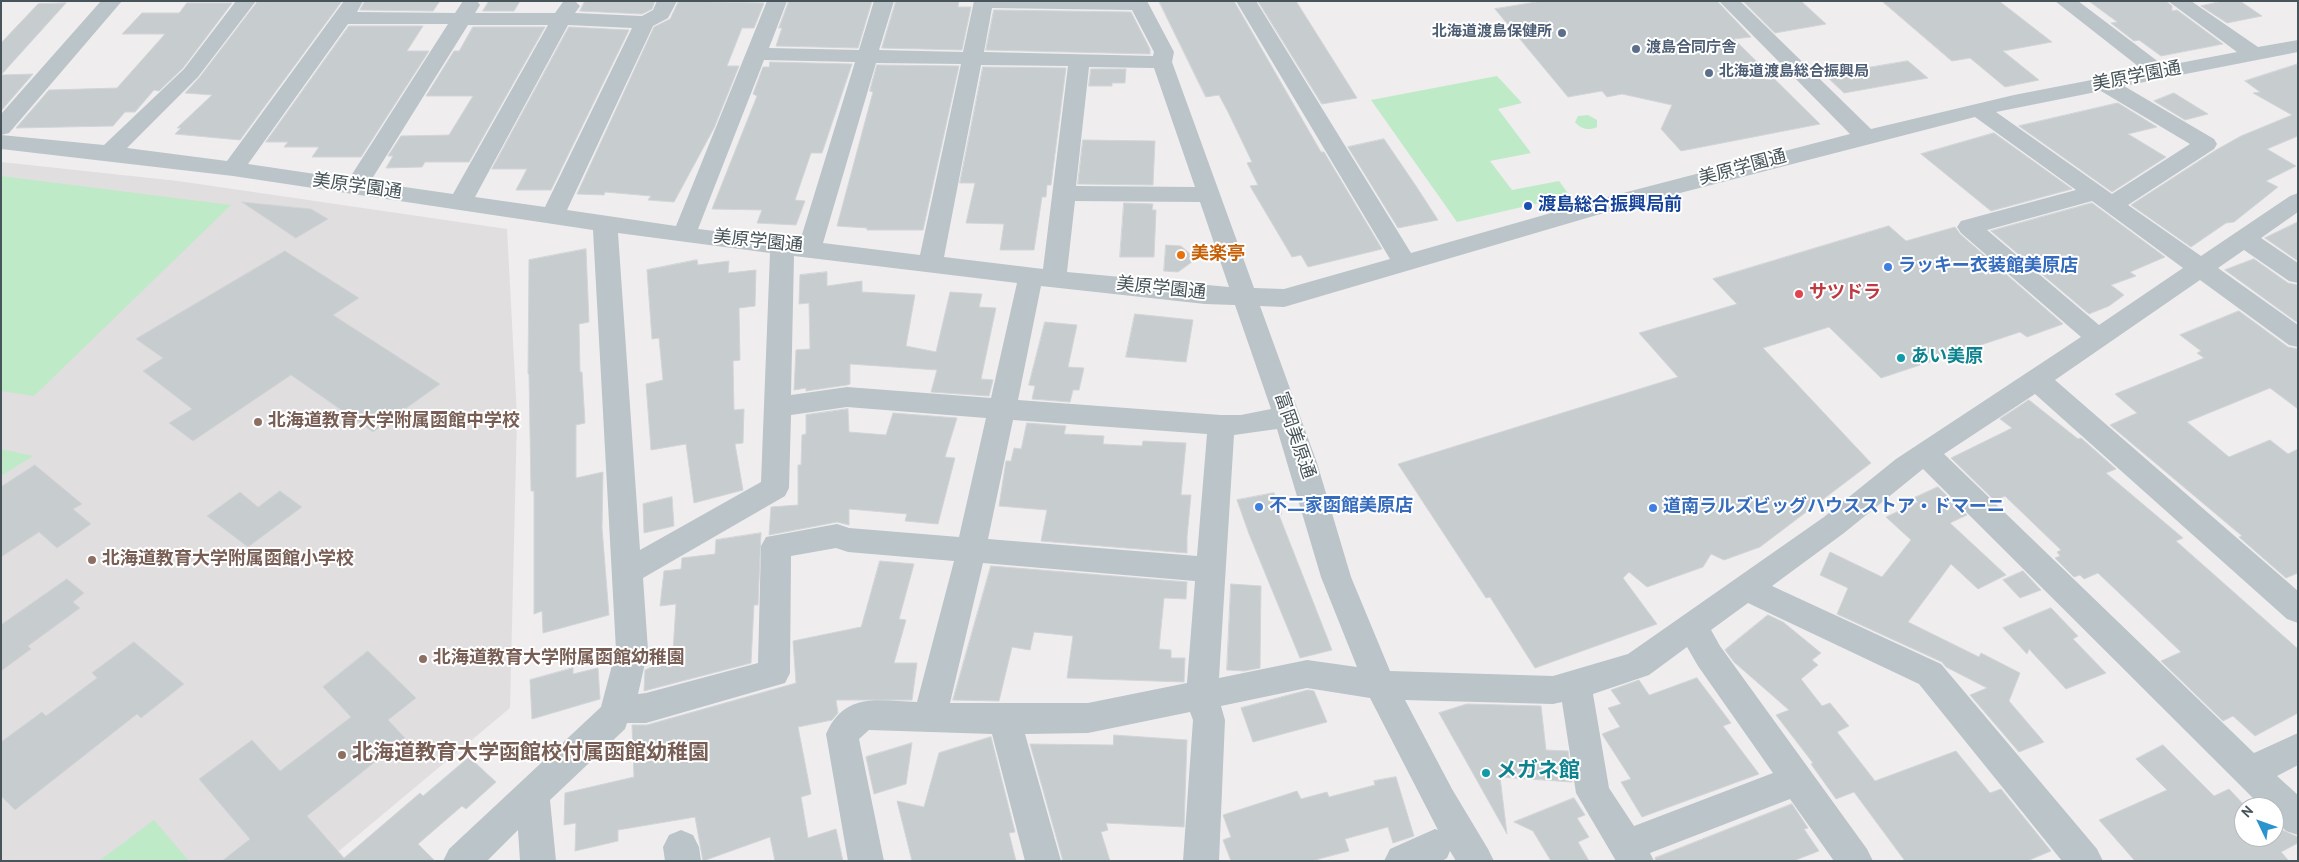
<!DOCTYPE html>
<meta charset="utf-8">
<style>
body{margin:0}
#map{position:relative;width:2299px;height:862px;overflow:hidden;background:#f0edee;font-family:Overpass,sans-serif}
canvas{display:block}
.frame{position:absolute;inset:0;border:2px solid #475459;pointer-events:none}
.north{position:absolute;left:2234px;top:797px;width:50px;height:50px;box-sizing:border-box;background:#fff;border:1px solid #b5bbbd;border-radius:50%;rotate:312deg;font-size:14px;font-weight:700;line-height:20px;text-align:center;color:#475459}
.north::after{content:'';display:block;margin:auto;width:18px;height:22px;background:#2b94cc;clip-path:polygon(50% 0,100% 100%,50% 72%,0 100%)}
</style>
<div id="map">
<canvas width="2299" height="862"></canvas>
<div class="frame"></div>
<div class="north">N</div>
</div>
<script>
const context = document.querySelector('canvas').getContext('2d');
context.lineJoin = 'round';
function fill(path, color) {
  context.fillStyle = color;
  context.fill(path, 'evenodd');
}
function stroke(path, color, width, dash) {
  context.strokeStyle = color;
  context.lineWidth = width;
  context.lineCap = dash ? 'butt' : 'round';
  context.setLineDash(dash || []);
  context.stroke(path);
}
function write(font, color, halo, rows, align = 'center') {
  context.font = font + ' Overpass,"Noto Sans JP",sans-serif';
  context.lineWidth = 4;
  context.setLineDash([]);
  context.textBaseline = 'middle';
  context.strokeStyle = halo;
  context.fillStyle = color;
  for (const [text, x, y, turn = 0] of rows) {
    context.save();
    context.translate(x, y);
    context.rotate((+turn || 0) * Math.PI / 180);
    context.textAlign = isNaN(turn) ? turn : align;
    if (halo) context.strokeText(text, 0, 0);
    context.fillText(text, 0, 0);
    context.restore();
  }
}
fill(new Path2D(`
 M1 162 178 181 507 229 517 417 510 708 327 861H1Z`), '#e1dedf');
fill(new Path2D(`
 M1497 76 1522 103 1498 109 1531 153 1490 161 1512 190 1559 181 1570 196 1457 222 1371 100Z
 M1588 115 1597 120V127C1589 131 1580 129 1575 122L1578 116Z
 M1 176 231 205 34 396 1 391Z
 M1 449 33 456 1 476Z
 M154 820 189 861H99Z`), '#bfeac7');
const building = new Path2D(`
 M342 1 240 140 175 134 181 128H177L212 95 185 93 199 78 257 2Z
 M365 1H440L433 11 360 10Z
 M489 1H520L514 11H483Z
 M585 1H655L652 9 642 14 580 11Z
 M679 1 764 3 754 28H742L727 66H739L714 128 674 202 648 200 651 196 605 192 604 195 577 194 654 27 670 19Z
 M789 1H872L858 48 776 46 782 28H779Z
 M896 1H959L958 7H971L962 50 882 48Z
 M1159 1H1234L1321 152H1324L1382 249 1308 267 1301 255 1292 257 1250 186 1258 185 1247 163 1252 162 1228 112 1219 95 1206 97Z
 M1258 1H1296L1357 98 1322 104Z
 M1542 1H1717L1751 37 1734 39 1820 124 1681 151 1661 129 1672 105 1622 94 1607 97 1602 91 1568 97 1495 9Z
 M1743 1H1801L1826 24 1775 33Z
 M1882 1H1999L2052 42 2003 51 2039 80 2005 87 1970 58 1952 61Z
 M2089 1H2166L2172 6V11L2177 10 2223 44 2161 56 2139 40 2134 41 2111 23 2117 22Z
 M2223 1H2240L2262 16 2227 23 2201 6Z
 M66 3 1 75 33 74 1 111V43L38 4Z
 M187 3H232L183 68 159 91 154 90 135 112H125L113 126 16 128 49 90 117 88 165 34H122L142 13H179Z
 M994 10 1131 12 1150 49V54L986 50Z
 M349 26H423L407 51H429L361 157H312L319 147H284L288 142H266Z
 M473 27H545L469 162H425L422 167 386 168 393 156H388L401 136 449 135 473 96H426L454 51H459Z
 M569 27 629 30 551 190H516L527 169H492Z
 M1908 61 1928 78 1844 93 1825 75Z
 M770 62 852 64 822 153H811L795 200 805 201 796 225 757 223 762 210 712 209 757 96 753 94 763 67H769Z
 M2298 64V136L2267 149 2296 166 2266 181 2278 187 2234 222 2226 223 2191 247 2131 205 2216 150 2241 136 2292 115 2253 93 2260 92 2245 81Z
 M877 65 959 66 923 230H867V228L837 226 873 92 870 91Z
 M983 67 1066 68 1051 185H1047L1046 197H1042L1034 250H1000L1004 224 966 223 975 183H960Z
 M1091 69H1126L1125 83H1112V86H1089Z
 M2174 93 2208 114 2185 120 2154 101Z
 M2118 103 2157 127 2128 134 2166 157 2112 192 2019 126Z
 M1994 133 2072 189 1991 211 1921 154Z
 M1384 139 1416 186 1438 220 1398 228 1348 147Z
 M1083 140 1155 141 1153 185 1078 184Z
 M242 202 311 209 328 219 296 238Z
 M1124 203 1153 204 1152 210H1156L1154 257H1120Z
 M2092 203 2165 257 2130 272 2136 276 2111 285 2124 295 2109 306 2089 314 1991 231Z
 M2298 222V261L2265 238Z
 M1889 226 1906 241 1955 227 1960 234 2063 324 2027 337 2020 332 1881 378 1829 327 1763 348 1871 463 1760 547 1724 560 1711 554 1703 567 1647 587 1629 572 1623 578 1657 624 1535 668 1490 597 1486 598 1398 464 1678 377 1639 333 1737 304 1713 279Z
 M1166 245 1181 246 1196 259 1178 272 1164 271Z
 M586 249 589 322 579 324 580 372H582L585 423 576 425V478L603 472 602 528 609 615 543 633 542 611 534 614V491H531L529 374H528L529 260Z
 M285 251 359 298 333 315 440 384 373 432 291 375 193 441 169 423 192 409 143 371 163 358 136 339Z
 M2254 259 2288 283 2298 285V323L2225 270Z
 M697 260 698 265 729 261 728 273 756 270 755 306 739 308 740 360 733 361 734 410 744 409 743 443 735 444 743 490 694 503 686 444 651 450 646 384 663 380 659 338 652 339 647 270Z
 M827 272V286L862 281V292L915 295 906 346 936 352 950 292 982 294 979 307 996 308 981 379 993 380 989 396 931 392 937 370 850 364V384L847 385 806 391V388L794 390 796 350 810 349 809 303 799 304 800 275Z
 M2239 311 2288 347 2298 349V409L2270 388 2187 422 2229 457 2270 440 2288 454 2298 449V573L2286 578 2239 537 2242 536 2110 425 2137 413 2115 394 2204 358 2197 353 2201 351 2180 335Z
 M1135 314 1193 320 1186 362 1126 357Z
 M1045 322 1077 325 1068 367 1084 368 1079 390H1073L1070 402 1032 399 1035 386 1029 385Z
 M2029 400 2078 439 2081 438 2116 469 2106 473 2183 538 2176 541 2298 649V713L2255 736 2233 716 2223 721 2161 661 2181 652 2098 573 2084 579 2080 575 2074 577 2055 558 2060 556 2057 552 2061 550 2005 496 1995 501 1951 458 2012 428 2000 419Z
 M848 409 849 432 886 435 893 413 957 418 945 457 955 458 938 524 905 521 907 514 849 509V525L837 522 769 535 771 507 798 505V465H801L802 435 806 434V415Z
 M1027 423 1066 426 1064 434 1104 436 1103 444 1142 446 1143 441 1186 443 1181 495H1191L1187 537V553L1041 541 1047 510 999 506 1006 461H1011L1014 448 1021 449Z
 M35 465 82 504 73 509 91 524 57 548 39 532 1 557V487Z
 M1938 487 1967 515 1950 523 2006 575 1978 589 1951 564 1908 622 1979 657 1981 653 2020 673 2009 701 2044 742 2019 752 1970 695 1987 688 1946 667 1942 662 1837 614 1848 588 1820 575 1830 552 1882 577 1911 540 1886 517 1918 502 1914 498Z
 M280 491 302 507 248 547 207 516 240 492 258 507Z
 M1274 493 1282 514 1279 515 1332 650 1300 658 1249 534 1237 500Z
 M672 497 674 526 644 533 643 504Z
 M761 533 758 605H754L751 663 644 691 645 670 652 667V655L673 651 676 604 660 606 664 571 681 569 682 558 715 554 716 540Z
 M880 561 914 564 899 619 906 620 894 663H917L912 700H836L838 713 832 720 798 727 811 794 801 797 808 838 836 829 843 861H775L770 837 703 861 695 817 618 830V841L575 851 576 823 564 825 565 793 634 777 632 725H647L796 683 793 641 861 627Z
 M991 566 1187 582 1186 599 1164 598 1159 649 1171 650V658H1185L1184 682 1067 678 1073 636 1034 632 1030 650 1012 647 999 701 953 700Z
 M2023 571 2041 590 2020 598 2003 580Z
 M67 579 84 593 73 602 80 608 28 646 31 649 1 671V625Z
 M1231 584 1261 586 1260 668 1244 671 1227 670Z
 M2051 608 2078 636 2073 639 2106 673 2066 689 2029 649 2027 654 2003 628Z
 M1768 615 1783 622 1821 653 1812 660 1818 665 1801 679 1822 706 1830 703 1849 726 1837 732 1875 781 1956 751 1990 793 2001 789 2051 851 2027 861H1905L1854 792 1836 799 1811 764 1813 763 1776 715 1789 710 1734 662 1725 650Z
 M134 642 184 684 141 718 137 714 15 810 1 796V742L42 712 46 716 97 678 92 673Z
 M368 651 416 698 388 720 405 738 307 816 344 858 420 793 423 796 469 757 496 782 466 809 462 806 418 844 435 861H222L250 839 199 779 252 740 280 771 351 717 323 687Z
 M573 668V674L598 668 600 699 532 719 530 680Z
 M1697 678 1731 723 1723 726 1759 774 1642 817 1621 782 1631 779 1602 734 1620 727 1608 708 1621 704 1611 690 1639 680 1649 695Z
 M1308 690 1314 691 1327 722 1253 742 1241 708Z
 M1467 704 1541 706 1546 750 1568 751 1572 782 1500 777 1507 834 1439 713Z
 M1114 735 1187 740 1184 827 1106 823 1108 830 1101 832 1110 861H1063L1030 744 1113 745Z
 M991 737 1015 832 1009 833 1016 861H912L897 801 924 807 939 753Z
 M912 743 906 784 874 794 866 757Z
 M2163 745 2214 796 2229 789 2246 807H2244V837H2274V834L2282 830 2298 837V843L2281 852 2289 861H2135L2099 820 2167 790 2136 759Z
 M1396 777 1414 836 1393 843 1388 827 1345 839 1349 851 1311 861H1231L1223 840 1231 837 1223 815 1297 791 1301 799 1327 792 1329 797 1375 785 1374 781Z
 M1574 798 1585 815 1577 818 1589 837 1578 842 1589 861H1551L1533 831 1514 822Z
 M1792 804 1808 828 1804 829 1819 851 1793 861H1656L1655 858Z`);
fill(building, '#c7cccf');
stroke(building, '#d2d5d8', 1);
fill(new Path2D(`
 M101 1H122L9 133 1 135V114Z
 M236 1H256L198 77 127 148 227 161 344 1H363L357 12 455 13 463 1H477L480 5 475 13H555L563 2 575 1 580 6 575 13 642 16 653 10 657 1H677L668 18 653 26 567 210 676 226 767 1H787L769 48 859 50 874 1H894L879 50 963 52 974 1H1147L1174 52 1172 62 1254 288 1284 289 1390 259 1236 1H1256L1411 253 1600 199 1850 134 1719 1H1740L1871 129 2014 95 2143 70 2055 1H2078L2164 66 2237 52 2168 1H2191L2258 47 2298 40V52L2124 86 2214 139 2217 144 2214 149 2128 205 2201 256 2290 196 2298 193V212L2261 238 2298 263V283L2289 281 2244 250 2218 268 2298 325V347L2289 345 2200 280 2055 380 2298 591V623L2287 619 2035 394 1944 454 2254 753 2298 733V765L2277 776 2298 795V835L2286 831 2274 819V807H2262L1923 469 1844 533 1772 586 1941 664 2097 849 2103 861H2062L1919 684 1748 603 1711 630 1720 646 1867 849 1873 861H1834L1790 799 1650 853 1654 861H1616L1576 793 1562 702 1553 704 1405 700 1452 789 1488 849 1494 861H1456L1450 851 1447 858 1442 861H1384L1390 849 1435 829 1438 830 1370 698 1307 688 1221 706 1225 720 1219 861H1183L1193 720 1190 712 1088 733 1025 734 1061 861H1025L992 734 869 730 859 739 884 861H848L826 734C845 691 879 701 917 702L954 561 848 552 836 548 791 556 790 673 785 683 646 723H627L625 729 550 800 556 861H520L518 830 487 861H443L449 849 601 707 616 650 593 230 233 176 1 149V135L104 145 184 69ZM992 8 1132 10 1154 52 1153 56 984 52ZM348 24H448L349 179 248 164ZM468 25H548L453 194 370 182ZM568 25 632 28 545 207 475 197ZM764 60 855 62 800 241 698 229ZM876 63 961 64 920 255 823 243ZM981 65 1068 66 1043 269 944 257ZM1089 67 1154 68 1195 187 1076 186ZM2101 91 2190 144 2112 194 1996 112ZM1975 117 2076 190 1961 221 1957 227 1961 233 2081 337 1896 459 1824 517 1628 654 1553 676 1390 671 1351 577 1317 463 1260 306 1284 307 1614 210ZM1075 201 1200 202 1229 287 1067 272ZM2092 201 2183 268 2099 325 1987 230ZM618 233 770 253 761 482 640 550ZM794 256 1017 283 991 398 847 387 791 395ZM1041 286 1205 304 1235 305 1271 409 1241 415H1221L1018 400ZM847 407 986 418 959 537 849 528 837 524 766 537 761 546 758 663 646 693 638 694 648 650 643 578 785 496 789 488 791 415ZM1013 420 1207 434 1197 556 988 539ZM1277 429 1321 577 1357 667 1307 660 1219 678 1234 435ZM983 563 1195 581 1187 683 1088 703H950ZM1687 647 1698 666 1773 773 1634 826 1609 788 1593 694 1649 675Z
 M681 830 693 835 699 847 701 861H665L663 847 669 835Z`), '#bac4c9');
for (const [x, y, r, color] of [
 [1562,33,5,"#5c6f8a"],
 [1636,49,5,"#5c6f8a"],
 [1709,73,5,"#5c6f8a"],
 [1528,206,5,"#1a4fb4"],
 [1181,255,5,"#e8710a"],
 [1888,267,5,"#3f7fe0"],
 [1799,294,5,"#e0444e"],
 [1901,358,5,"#0f9aa8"],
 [258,422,5,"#8d6e63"],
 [1259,507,5,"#3f7fe0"],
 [1653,508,5,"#3f7fe0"],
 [92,560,5,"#8d6e63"],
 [423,659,5,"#8d6e63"],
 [342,755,5,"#8d6e63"],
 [1486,773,5,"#0f9aa8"]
]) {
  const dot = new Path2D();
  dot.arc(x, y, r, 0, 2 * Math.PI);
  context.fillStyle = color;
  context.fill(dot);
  stroke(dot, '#fff', 2);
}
write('bold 15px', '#4e5e75', '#fff', [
 ["北海道渡島保健所",1552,33,"right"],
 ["渡島合同庁舎",1646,49],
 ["北海道渡島総合振興局",1719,73]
], 'left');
write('18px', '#475459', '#fff', [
 ["美原学園通",2137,78,-11],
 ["美原学園通",1743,169,-15],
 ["美原学園通",357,188,8],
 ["美原学園通",758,243,6],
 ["美原学園通",1161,290,6],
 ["富岡美原通",1293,436,71]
]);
write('bold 18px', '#164399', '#fff', [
 ["渡島総合振興局前",1538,206]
], 'left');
write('bold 18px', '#c56008', '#fff', [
 ["美楽亭",1191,255]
], 'left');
write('bold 18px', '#366cbe', '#fff', [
 ["ラッキー衣装館美原店",1898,267],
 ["不二家函館美原店",1269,507],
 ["道南ラルズビッグハウスストア・ドマーニ",1663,508]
], 'left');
write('bold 18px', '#be3a42', '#fff', [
 ["サツドラ",1809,294]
], 'left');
write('bold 18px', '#0d838f', '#fff', [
 ["あい美原",1911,358]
], 'left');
write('bold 18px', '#785e54', '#fff', [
 ["北海道教育大学附属函館中学校",268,422],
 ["北海道教育大学附属函館小学校",102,560],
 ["北海道教育大学附属函館幼稚園",433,659]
], 'left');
write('bold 21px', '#785e54', '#fff', [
 ["北海道教育大学函館校付属函館幼稚園",352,755]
], 'left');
write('bold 21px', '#0d838f', '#fff', [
 ["メガネ館",1496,773]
], 'left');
</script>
